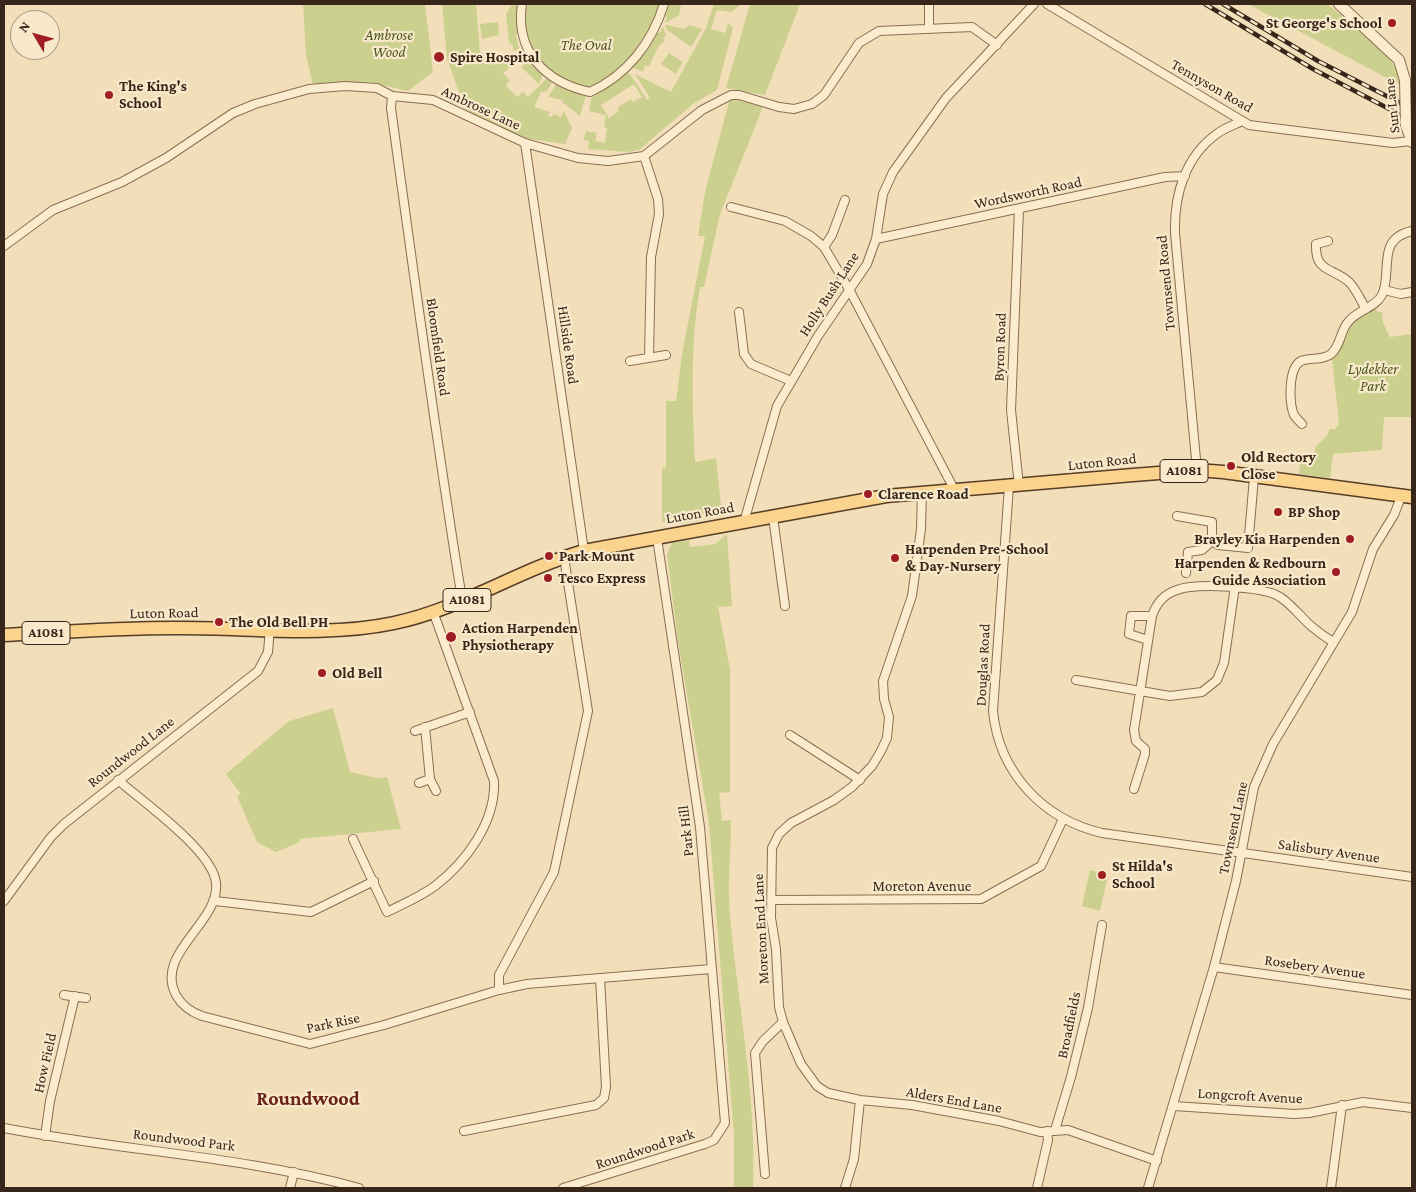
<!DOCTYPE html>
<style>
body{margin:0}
#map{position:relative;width:1416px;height:1192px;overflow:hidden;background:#f2dfba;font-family:"Crimson Pro",serif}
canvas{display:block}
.frame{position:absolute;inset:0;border:5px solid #37271a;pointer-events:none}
.north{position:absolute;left:10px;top:10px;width:50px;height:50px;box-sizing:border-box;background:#f9e9cb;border:1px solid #ab9b84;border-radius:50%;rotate:307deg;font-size:14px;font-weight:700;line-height:20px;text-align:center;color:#37271a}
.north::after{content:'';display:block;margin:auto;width:18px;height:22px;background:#9e1e24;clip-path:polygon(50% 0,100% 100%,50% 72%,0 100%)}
</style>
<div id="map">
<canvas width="1416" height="1192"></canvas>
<div class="frame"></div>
<div class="north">N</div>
</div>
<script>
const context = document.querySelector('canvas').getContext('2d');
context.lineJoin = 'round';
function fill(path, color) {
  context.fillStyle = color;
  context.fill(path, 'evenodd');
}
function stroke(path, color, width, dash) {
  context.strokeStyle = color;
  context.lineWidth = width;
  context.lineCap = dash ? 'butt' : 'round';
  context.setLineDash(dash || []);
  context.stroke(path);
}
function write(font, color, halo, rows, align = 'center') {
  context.font = font + ' "Crimson Pro",serif';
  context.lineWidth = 4.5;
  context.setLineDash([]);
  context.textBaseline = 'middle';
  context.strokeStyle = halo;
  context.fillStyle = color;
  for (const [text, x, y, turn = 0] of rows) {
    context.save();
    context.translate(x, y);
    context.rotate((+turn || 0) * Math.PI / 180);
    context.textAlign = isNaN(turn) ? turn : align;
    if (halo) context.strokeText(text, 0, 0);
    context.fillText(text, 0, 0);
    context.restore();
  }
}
fill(new Path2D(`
 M303 4H425L433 72 408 91 369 82 313 85 306 55Z
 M442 4H476L480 52 489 60C499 52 510 57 521 51L526 53 503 73 510 80 506 86 517 97 523 92 528 97 547 78 553 81 547 91 541 92 534 107 550 112 548 115 551 117 554 114 561 117 564 111 572 128 565 144 530 139 496 126 465 109 447 59Z
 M512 4 520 8V31L516 35 519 49 513 51V46L509 42 506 14Z
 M525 4H661C654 29 638 55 619 72 611 79 600 83 592 88 568 86 539 70 529 47 524 34 525 17 525 4Z
 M667 4H681L679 15 665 23 667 18 663 13Z
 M714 4H742L731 12 717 10 711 29 725 33 728 23 733 28 717 90 693 104 639 150 627 152 588 149 589 141 583 140 586 131 597 133 595 141 605 143 607 128 604 127 606 115 589 111 592 94 616 82 626 72 630 74 647 100 650 98 635 74 671 92 706 28ZM634 84 642 97 633 102 631 99 617 108 619 111 609 118 601 105Z
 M750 4H800L765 95 726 88Z
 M1248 4H1327L1362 31 1385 54 1395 67 1400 85Z
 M498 22 499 35 482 39 480 24Z
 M668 25 683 29 690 25 702 29 691 47 667 30 665 26Z
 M663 27 666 35 663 38 665 40 658 47 649 66H645L643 72 632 67 642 55 656 28 659 34Z
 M669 53 683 62 676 74 661 64Z
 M530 57 544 72 539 84 521 67Z
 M557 83 576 93 586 95 580 116 562 102 563 100 548 97Z
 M730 98 763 107 720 214 704 287H700C690 345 692 403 695 462L716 458 722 516 678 524 662 522V469L666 467V401H676L682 354 705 236H698L705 192Z
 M1376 309 1378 312H1382L1383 323 1390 337 1412 334V417H1384L1382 450 1333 454 1330 478 1299 474 1300 462 1304 458 1315 457V447L1326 437 1330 429H1335L1339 424 1332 358C1342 349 1342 337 1349 327 1355 319 1367 314 1376 309Z
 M727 534 732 606 718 607 730 669V792L719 793 722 821 731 820C731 852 727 884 730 915 738 1006 757 1097 753 1188H734V1136L709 823 678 642 667 554 672 543 689 540 690 547 715 544Z
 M333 708 350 772 377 778 387 777 401 829 299 839 300 842 276 852 257 842 237 796 241 794 226 774 289 721Z
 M1090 870 1108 875 1100 911 1082 906Z`), '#cbd08e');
const minor = new Path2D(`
 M522 4C515 52 545 82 590 92 627 75 652 43 664 4
 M929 4V27
 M1047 4 1249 125 1393 143 1411 141
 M392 96 391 108C413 270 435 432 461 593L464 601
 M525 143 584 551
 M644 156 658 199 659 214 651 257 649 357
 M731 207 785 221 811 236 824 247 850 291 954 489
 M876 239 1165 177 1185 176
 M1328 241 1316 244C1315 273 1332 267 1349 282 1356 289 1361 301 1366 309
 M4 246 53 210 122 182 166 158 233 113 255 104 309 89 345 86 377 88 392 96 433 100 525 143 578 158 608 161 644 156 702 110 731 95H739L779 107 794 109 812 104 824 95 859 43 879 31 972 27 997 45
 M824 247 832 235 845 200
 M1384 290 1401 294 1412 292
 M739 312 744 354 751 364 791 381
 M630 361 666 355
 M1302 424C1299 421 1296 418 1294 415 1289 403 1288 368 1301 361 1310 357 1322 361 1331 354 1341 346 1340 330 1349 321 1358 310 1375 308 1382 295 1393 273 1375 239 1412 231
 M1197 470 1175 233C1174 195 1185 156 1218 133 1225 128 1234 125 1242 121
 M1009 486 993 711C999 773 1043 819 1102 833L1412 877
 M1019 486 1011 410 1019 209
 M922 491 921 529 912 596 883 681 884 699 889 717 887 738 881 751 872 766 852 787 834 800 791 823 779 834 772 848 771 918 776 949 779 1007 783 1022 801 1064 817 1086 828 1093 860 1100 912 1105 999 1121 1040 1132 1068 1130 1157 1161
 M1177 516 1212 522V541
 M773 517 785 606
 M744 522 777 406 818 336 867 264 876 239 883 194 893 172 946 98 1034 4
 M1186 573 1188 552 1202 550 1212 541 1218 545 1248 548 1254 477
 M1148 640 1129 634 1131 616H1152
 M1076 680 1170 696 1202 692 1217 680 1224 663 1235 586
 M415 731 470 712
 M790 735 860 780
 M430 779 436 791
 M118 780C143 802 213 851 216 883 220 923 154 953 176 995 182 1006 191 1012 202 1016L310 1044 384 1025 499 990 527 984 711 969
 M419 783 430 779 425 727
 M1134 789 1145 754V749L1136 741 1134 730 1152 616C1156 604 1164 594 1177 590 1195 583 1264 586 1280 597 1291 604 1301 617 1311 626 1318 632 1325 637 1333 642
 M353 839 387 912C403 904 420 897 435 886 466 862 496 822 494 781L434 614
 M772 900 981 899 1041 866 1063 819
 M4 901 51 837 64 824 258 671 268 652 270 628
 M215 901 311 912 374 881
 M1214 967 1412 995
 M499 990V975L554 872 588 711 564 557
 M64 995 86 998
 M1174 1106 1294 1114 1309 1113 1363 1102 1412 1108
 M4 1128C122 1151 242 1156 359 1188
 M1055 1130 1071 1077 1088 1008 1102 925
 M464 1131 596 1105 604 1098 606 1087 600 978
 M45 1136 50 1101 75 996
 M765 1174 755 1053 763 1041 783 1022
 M290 1188 294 1172
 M563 1188 705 1144 714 1140 725 1123 700 827 657 538
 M845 1188 854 1159 860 1100
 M1037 1188 1048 1140 1047 1131
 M1148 1188 1214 967 1236 881 1254 787 1273 744 1352 612 1373 549 1394 515 1401 497
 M1331 1188 1342 1105`);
const tertiary = new Path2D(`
 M1339 4 1399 60 1405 80
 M1406 125 1412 142`);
const primary = new Path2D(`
 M4 635C60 632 117 628 174 628 245 627 324 638 394 623 461 609 518 570 584 551L886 496 1133 475 1197 470 1223 472 1412 497`);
stroke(minor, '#8a6e53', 10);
stroke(tertiary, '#8a6e53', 12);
stroke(primary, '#573c28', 15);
stroke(minor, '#fcecce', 8);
stroke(tertiary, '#fcecce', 10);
stroke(primary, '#fad38d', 12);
const rail = new Path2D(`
 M1205 4 1313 69 1412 121
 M1223 4 1318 61 1412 109`);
stroke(rail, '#37271a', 4.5);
stroke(rail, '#f9e9cb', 2.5, [8]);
const tertiaryBridge = new Path2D(`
 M1405 80 1406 125`);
stroke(tertiaryBridge, '#8a6e53', 12, []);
stroke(tertiaryBridge, '#fcecce', 10);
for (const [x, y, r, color] of [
 [1392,23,5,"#9e1e24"],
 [439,57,6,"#9e1e24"],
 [109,95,5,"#9e1e24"],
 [1231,466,5,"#9e1e24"],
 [868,494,5,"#9e1e24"],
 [1278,512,5,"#9e1e24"],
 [1350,539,5,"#9e1e24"],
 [549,556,5,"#9e1e24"],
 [895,558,5,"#9e1e24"],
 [1336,572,5,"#9e1e24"],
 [548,578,5,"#9e1e24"],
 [219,622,5,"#9e1e24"],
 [451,637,6,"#9e1e24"],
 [322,673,5,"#9e1e24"],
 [1102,875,5,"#9e1e24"]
]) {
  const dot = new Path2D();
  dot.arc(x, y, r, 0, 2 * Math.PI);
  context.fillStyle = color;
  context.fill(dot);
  stroke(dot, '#f9e9cb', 2);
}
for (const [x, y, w] of [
 [1184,471,48],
 [467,600,48],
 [46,633,48]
]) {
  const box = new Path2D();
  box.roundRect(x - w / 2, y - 11.5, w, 23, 4);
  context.fillStyle = '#f9e9cb';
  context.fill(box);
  stroke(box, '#37271a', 1);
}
write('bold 14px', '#37271a', null, [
 ["A1081",1184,471],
 ["A1081",467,600],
 ["A1081",46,633]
]);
write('bold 15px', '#37271a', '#f9e9cb', [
 ["St George's School",1382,23,"right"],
 ["Spire Hospital",450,57],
 ["The King's",119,86],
 ["School",119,103],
 ["Old Rectory",1241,457],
 ["Close",1241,474],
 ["Clarence Road",878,494],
 ["BP Shop",1288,512],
 ["Brayley Kia Harpenden",1340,539,"right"],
 ["Harpenden Pre-School",905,549],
 ["& Day-Nursery",905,566],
 ["Park Mount",559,556],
 ["Harpenden & Redbourn",1326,563,"right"],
 ["Guide Association",1326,580,"right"],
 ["Tesco Express",558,578],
 ["The Old Bell PH",229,622],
 ["Action Harpenden",462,628],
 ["Physiotherapy",462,645],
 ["Old Bell",332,673],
 ["St Hilda's",1112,866],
 ["School",1112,883]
], 'left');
write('italic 15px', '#4a561e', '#f9e9cb', [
 ["Ambrose",389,35],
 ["Wood",389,52],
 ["The Oval",586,45],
 ["Lydekker",1373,369],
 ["Park",1373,386]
]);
write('15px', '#37271a', '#f9e9cb', [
 ["Tennyson Road",1212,86,30],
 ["Sun Lane",1392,106,-96],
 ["Ambrose Lane",481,108,25],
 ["Wordsworth Road",1028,193,-12],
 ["Townsend Road",1166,283,-95],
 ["Holly Bush Lane",829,294,-57],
 ["Hillside Road",568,345,82],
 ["Bloomfield Road",438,347,82],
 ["Byron Road",1000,347,-88],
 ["Luton Road",1102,462,-6],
 ["Luton Road",700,513,-10],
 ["Luton Road",164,613,-1],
 ["Douglas Road",983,665,-87],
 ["Roundwood Lane",131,752,-38],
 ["Townsend Lane",1233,828,-78],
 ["Park Hill",686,831,-96],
 ["Salisbury Avenue",1329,851,8],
 ["Moreton Avenue",922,886],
 ["Moreton End Lane",761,929,-93],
 ["Rosebery Avenue",1315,967,8],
 ["Park Rise",333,1023,-12],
 ["Broadfields",1069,1025,-78],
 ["How Field",45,1063,-77],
 ["Longcroft Avenue",1250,1096,3],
 ["Alders End Lane",954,1100,10],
 ["Roundwood Park",184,1140,7],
 ["Roundwood Park",645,1149,-18]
]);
write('bold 20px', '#682315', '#f9e9cb', [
 ["Roundwood",308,1099]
]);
</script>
